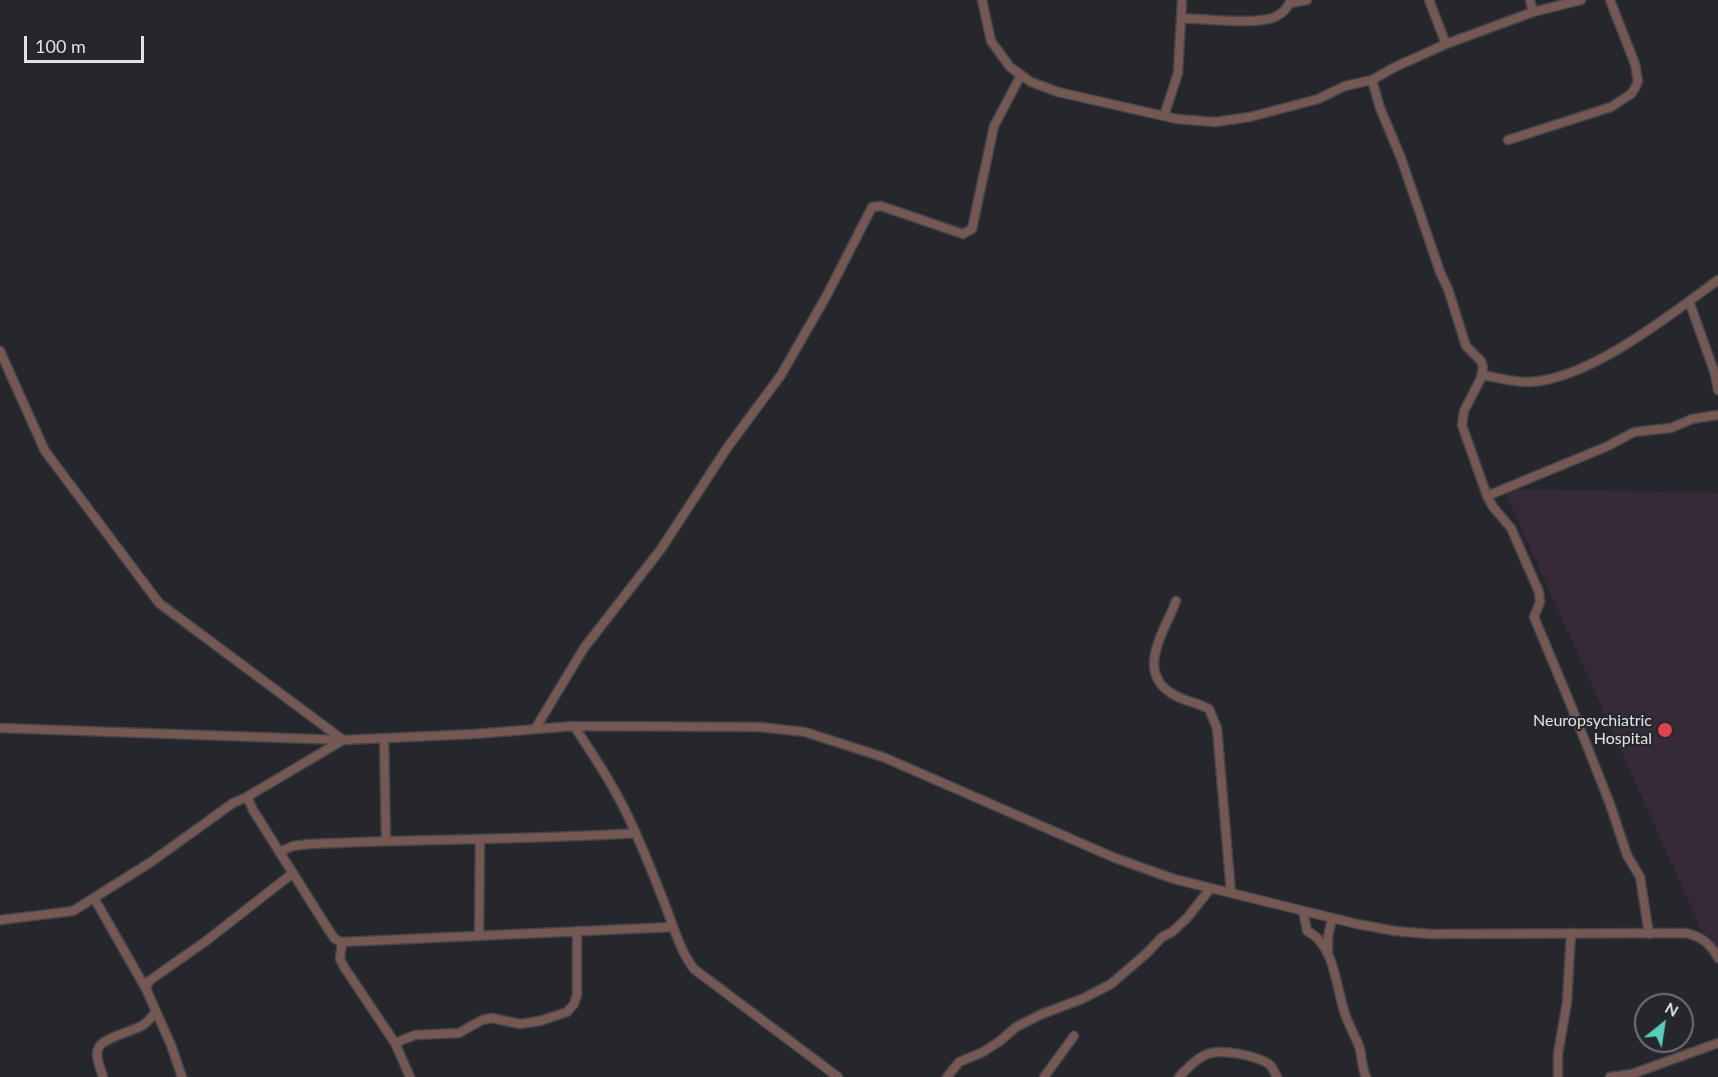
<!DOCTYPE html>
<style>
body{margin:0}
#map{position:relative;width:1718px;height:1077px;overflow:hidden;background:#26272d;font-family:Lato,sans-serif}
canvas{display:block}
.north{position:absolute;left:1634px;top:993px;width:60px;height:60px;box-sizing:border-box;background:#26272d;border:2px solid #717277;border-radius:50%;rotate:30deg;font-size:16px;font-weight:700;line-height:24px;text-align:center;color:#e2e2e6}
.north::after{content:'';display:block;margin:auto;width:21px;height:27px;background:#5acebc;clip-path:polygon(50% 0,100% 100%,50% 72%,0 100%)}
.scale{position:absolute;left:24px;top:36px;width:120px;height:27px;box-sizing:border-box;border:3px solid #e2e2e6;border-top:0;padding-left:8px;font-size:18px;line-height:21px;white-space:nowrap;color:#e2e2e6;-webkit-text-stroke:4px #26272d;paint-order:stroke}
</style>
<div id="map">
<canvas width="1718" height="1077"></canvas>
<div class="north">N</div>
<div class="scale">100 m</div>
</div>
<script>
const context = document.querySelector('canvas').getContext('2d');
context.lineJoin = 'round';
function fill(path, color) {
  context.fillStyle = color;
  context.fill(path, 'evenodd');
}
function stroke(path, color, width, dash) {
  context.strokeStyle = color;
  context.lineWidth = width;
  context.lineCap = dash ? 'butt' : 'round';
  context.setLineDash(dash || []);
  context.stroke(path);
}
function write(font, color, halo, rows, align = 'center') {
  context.font = font + ' Lato,sans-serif';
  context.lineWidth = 4.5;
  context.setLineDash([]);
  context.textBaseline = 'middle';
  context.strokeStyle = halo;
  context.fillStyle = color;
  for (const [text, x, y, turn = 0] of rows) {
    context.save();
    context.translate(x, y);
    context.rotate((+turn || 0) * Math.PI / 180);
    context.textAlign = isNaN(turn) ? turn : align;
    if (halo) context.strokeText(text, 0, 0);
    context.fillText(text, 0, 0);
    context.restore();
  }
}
fill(new Path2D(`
 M1504 489 1718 493V967Z`), '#362a38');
const minor = new Path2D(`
 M982 0 991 41 1010 67 1031 82 1058 92 1177 119 1215 122 1250 117 1318 99 1345 86 1372 80 1395 67 1446 44 1533 12 1581 0
 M1429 0 1446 44
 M1530 0 1533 12
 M1290 3 1307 0
 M1182 18C1204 19 1256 25 1275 17 1283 13 1288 8 1291 0
 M1372 80 1380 108 1401 158 1440 272 1448 289 1466 346 1481 361 1483 367 1481 378 1464 411 1462 425 1487 496 1493 507 1511 528 1539 592 1540 602 1534 617 1570 703 1610 804 1627 855 1640 877 1649 934
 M1164 116 1178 73 1182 0
 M1508 140 1611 107 1631 94 1635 88 1638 81 1635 64 1610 0
 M1689 301 1715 374 1718 390
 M0 351 45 451 159 603 343 740 245 798
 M1483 375C1498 378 1513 382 1528 382 1589 380 1670 315 1718 280
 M1487 496 1608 446 1634 432 1671 428 1692 419 1718 415
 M1176 601C1166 629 1135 670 1171 693 1182 701 1197 702 1209 709L1217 728 1231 893
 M574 726C597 761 620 795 636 834 646 856 655 879 664 902 673 925 679 949 694 969L838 1077
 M0 728 343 740 475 734 574 726 760 727 805 732 883 757 1115 858 1174 879 1357 924 1395 931 1430 934 1686 933C1702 937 1710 943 1718 958
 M535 729 584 648 661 549 727 448 781 375 827 295 872 207 881 206 963 234 972 229 994 126 1021 75
 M384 738 386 840
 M279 852 293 846 310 844C419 839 528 840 636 833
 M94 898 146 989
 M1303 911 1307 931C1335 944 1336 988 1345 1014 1349 1026 1356 1037 1360 1049 1362 1059 1362 1068 1366 1077
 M0 920 73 911 151 862 233 803 245 798 249 801 253 810 330 932 335 939 342 942 673 927
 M479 936 480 839
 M342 942 340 959 344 967 395 1043 410 1077
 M1328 950V937L1332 918
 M395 1043 415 1035 459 1033 482 1020 492 1018 520 1024 540 1021 567 1012 574 1004 577 995V931
 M103 1077C101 1069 95 1058 98 1049 101 1038 132 1032 143 1025 148 1022 152 1016 156 1012
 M182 1077 171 1045 146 989 149 981 206 941 293 873
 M947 1077 959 1062 983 1052 1000 1041 1016 1027 1042 1014 1082 999 1111 984 1147 953 1162 937 1172 932 1187 918 1210 889
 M1044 1077 1074 1036
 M1179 1077C1187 1069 1194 1060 1205 1055 1219 1048 1257 1055 1270 1065 1273 1068 1275 1073 1277 1077
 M1558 1077V1054L1567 1002 1571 933
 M1610 1077 1632 1074 1718 1043`);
stroke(minor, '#44454b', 11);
stroke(minor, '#765853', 8);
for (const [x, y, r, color] of [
 [1665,730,8,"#e0444e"]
]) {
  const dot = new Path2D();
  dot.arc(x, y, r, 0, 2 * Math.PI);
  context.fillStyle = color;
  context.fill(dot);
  stroke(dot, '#26272d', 2);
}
write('16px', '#e2e2e6', '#26272d', [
 ["Neuropsychiatric",1652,721],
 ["Hospital",1652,739]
], 'right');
</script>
